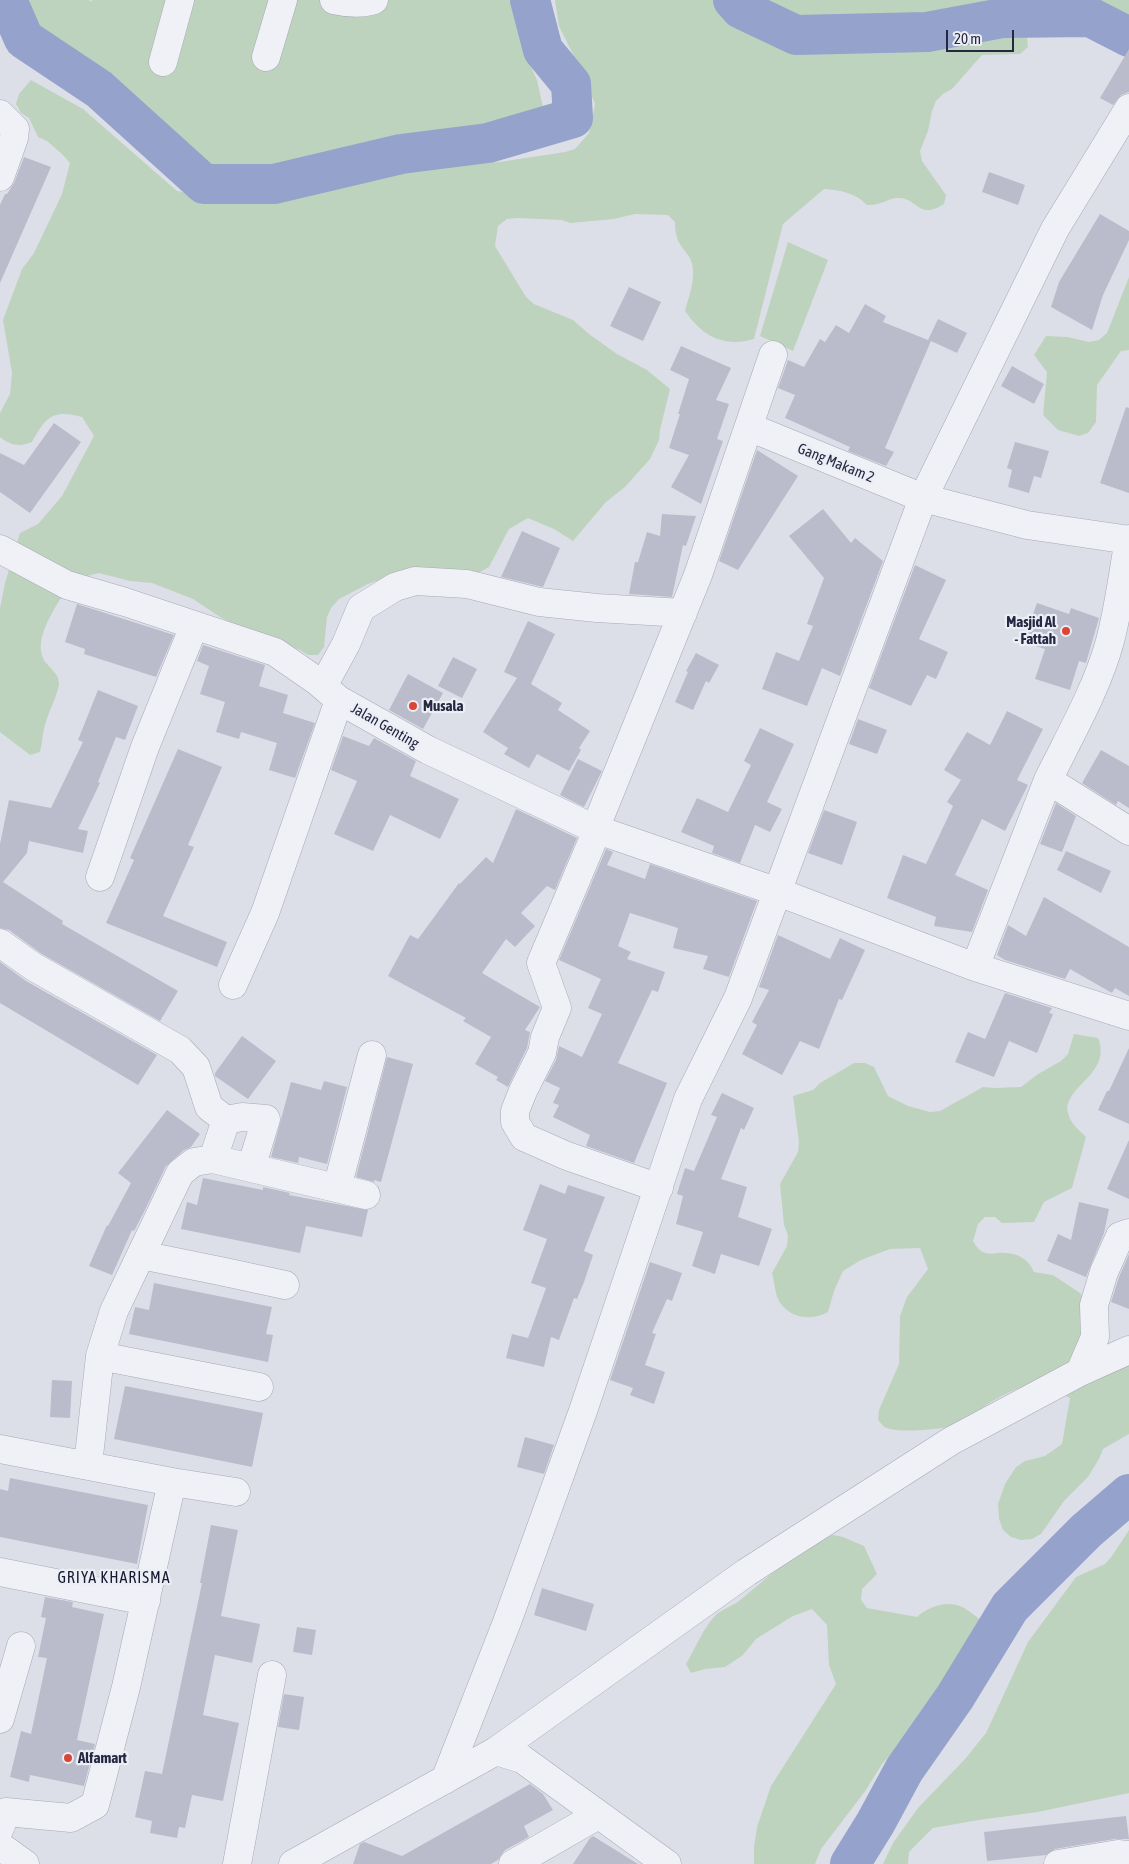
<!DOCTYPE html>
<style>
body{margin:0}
#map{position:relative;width:1129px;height:1864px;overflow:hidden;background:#dddfe8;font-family:"Asap Condensed",sans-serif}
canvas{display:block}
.scale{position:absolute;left:946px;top:30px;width:68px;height:22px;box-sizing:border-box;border:2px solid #252840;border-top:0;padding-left:6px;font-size:15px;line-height:18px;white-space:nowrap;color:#252840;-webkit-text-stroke:4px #eceef6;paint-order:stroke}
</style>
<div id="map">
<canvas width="1129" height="1864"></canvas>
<div class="scale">20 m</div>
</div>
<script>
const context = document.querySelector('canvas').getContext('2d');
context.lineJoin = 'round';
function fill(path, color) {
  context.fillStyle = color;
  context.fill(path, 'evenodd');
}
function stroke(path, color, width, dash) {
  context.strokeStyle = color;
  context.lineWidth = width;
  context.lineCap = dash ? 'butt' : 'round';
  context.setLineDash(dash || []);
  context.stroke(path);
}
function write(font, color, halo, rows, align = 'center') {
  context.font = font + ' "Asap Condensed",sans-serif';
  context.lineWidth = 4.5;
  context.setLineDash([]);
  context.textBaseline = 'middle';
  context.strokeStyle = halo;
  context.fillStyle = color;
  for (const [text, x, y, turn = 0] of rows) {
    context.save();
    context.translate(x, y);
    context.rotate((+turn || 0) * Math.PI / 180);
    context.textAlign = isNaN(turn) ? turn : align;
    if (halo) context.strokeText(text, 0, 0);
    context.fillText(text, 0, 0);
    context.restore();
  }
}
fill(new Path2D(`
 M22 0H89L91 2 92 0H518L516 5 522 47 537 80 545 116 537 122 444 139 396 144 376 152 275 169 219 170 209 168 180 149 163 135 141 107 99 70 41 40Z
 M555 0H721L746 24 776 38 836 52 869 51 900 44 993 32 1012 27 1022 29 1027 37 1028 47 1020 54 982 55 952 89 943 94 936 101 932 111 928 131 920 151 922 161 946 195 944 204C918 221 918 197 897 198 886 199 881 206 867 205 856 193 840 190 824 189L783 224 754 339C724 348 702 336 685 311 689 296 697 276 691 261 690 257 687 254 685 251 677 242 675 234 675 222L668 215 635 214 614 219 571 223 561 220 517 218 507 219 498 226 495 246 526 297 534 304 573 320 589 334 617 354 647 370 670 389 660 430 659 440 650 459 625 487 606 502 573 541 554 529 528 518 509 529 489 567 480 572 407 570 368 584 339 599 331 608 327 617 324 647 318 655H308L300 650 259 636 220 617 193 599 152 583 130 581 99 573 72 580C61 600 31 637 44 660 49 668 60 674 59 685 56 700 47 714 44 729 42 737 42 744 40 752L30 755 0 732V608L5 583 20 533 38 524 62 496 94 436 82 417C52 409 46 417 32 442 20 447 11 446 0 437V413L10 394 12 373 3 320 22 269 34 253 62 194 70 163 63 155 47 141 38 137 29 118 21 113 16 104 19 94 31 80 83 109 177 191 223 198 297 196 443 165 499 162 565 152 575 149 589 133 595 104 583 75 559 26Z
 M752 0H1129V20L1098 10 1059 4 991 13 900 19 795 22 754 8Z
 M788 242 828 260 793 351 760 336Z
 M1129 277V350L1121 351 1097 385 1096 422 1088 433 1079 436 1058 430 1043 415 1047 372 1034 355 1046 336 1068 337 1089 342 1099 340 1107 333Z
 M1074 1034 1098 1038C1113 1074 1062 1087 1068 1113 1070 1123 1079 1130 1086 1137L1072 1188 1044 1202 1034 1222 1002 1223 995 1217H985L978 1224 973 1241C975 1244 978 1249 981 1251 986 1254 991 1254 997 1253 1014 1252 1027 1256 1034 1272L1053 1275 1080 1293 1086 1302 1082 1339 1129 1361V1434L1103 1449 1099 1459 1088 1477 1064 1501 1041 1534 1032 1539 1021 1540 1011 1537 1003 1530 999 1519 998 1504 1005 1484 1016 1467 1025 1461 1045 1456 1062 1444 1070 1398C1061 1394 1048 1385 1038 1384 1018 1383 973 1411 960 1426 942 1428 904 1434 887 1428 883 1427 881 1423 878 1420L879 1410 899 1364 900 1316 907 1297 928 1269 920 1248 890 1249 861 1260 843 1271 834 1291 828 1312C810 1322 786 1318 777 1297 775 1290 774 1281 772 1273L787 1246 788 1235 784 1225 780 1184 798 1152 799 1142 793 1096 813 1090 820 1083 854 1063H865L874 1067 888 1096 908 1106 930 1112 940 1111 983 1087 995 1088 1021 1087 1038 1074 1061 1061 1068 1054Z
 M1129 1530V1793L1038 1812 979 1820 933 1828 909 1852 908 1864H883L893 1843 918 1808 965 1759 986 1733 1028 1642 1076 1577 1105 1564 1112 1556Z
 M833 1535 843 1537 864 1546 877 1574 862 1589 861 1600 867 1608 917 1617C928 1607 949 1599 964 1608 971 1612 977 1617 983 1622L940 1699 916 1721 897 1748 882 1764 866 1790 821 1849 815 1864H754V1847L757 1827 771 1786 836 1684 829 1665 827 1625 812 1609 793 1616 756 1639 743 1655 725 1667 705 1669 691 1673 686 1664C695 1649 702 1631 713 1618 719 1610 731 1607 739 1601 765 1580 801 1546 833 1535Z`), '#bed3bd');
stroke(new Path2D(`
 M7 0 24 39 99 89 204 184H274L401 154 488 143 573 118 571 84 543 50 530 0
 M733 0 741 9 796 35 927 32 1002 18 1090 17 1129 37
 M850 1864 876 1822 904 1770 955 1697 1010 1607 1086 1531 1129 1494`), '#94a2cc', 40);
fill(new Path2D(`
 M1129 49V92L1121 95 1113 105 1100 98Z
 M24 157 51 167 0 283V205L5 194H7L14 183Z
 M989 172 1025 185 1018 205 982 192Z
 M1100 214 1129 231V240L1103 295 1092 330 1051 307 1059 282Z
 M629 287 661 302 643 341 610 326Z
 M865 304 886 316 883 322 928 340 938 319 967 333 957 353 931 341 885 448 894 452 886 466 848 451 850 447 785 418 795 395 778 388 788 360 804 367 820 339 825 342 836 325 849 333Z
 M681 346 731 368 716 400 729 404 717 439 723 441 701 504 671 487 689 455 669 448 680 414H678L689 379 670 370Z
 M1012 366 1044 384 1034 404 1001 386Z
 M1126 407 1129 408V493L1100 483Z
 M54 423 81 442 30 513 0 492V453L24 465Z
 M1015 442 1049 451 1041 478 1034 476 1029 493 1008 487 1012 470 1007 468Z
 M757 450 798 476 738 570 719 561Z
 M823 509 851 543 855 538 883 561 840 676 822 668 807 706 762 689 776 652 799 661 813 626 807 624 824 578 789 536Z
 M662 514 696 516 686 546 683 545 672 597 629 594 635 562H638L647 532 660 536Z
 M522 531 560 548 543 587 501 577Z
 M915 565 946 580 919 639 948 652 936 679 927 675 911 706 869 688Z
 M1037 603 1069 614 1071 608 1099 618 1086 663 1079 661 1070 690 1035 679 1045 649 1023 642Z
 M77 604 174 635 156 677 84 654 85 649 65 642Z
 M528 621 555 634 531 684 562 703 558 710 590 731 579 748 581 750 569 771 537 754 529 768 504 754 508 748 483 732 517 678 504 672Z
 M203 645 265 665 259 686 288 695 283 713 315 723 295 778 269 770 277 743 241 732 239 739 216 732 225 702 200 694 209 666 197 661Z
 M696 653 719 665 709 683 706 681 693 710 675 702 688 672 686 671Z
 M453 657 477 669 462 698 438 686Z
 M408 674 443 693 423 729 389 710Z
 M98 690 138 706 125 740 116 737 98 782 100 783 78 829 88 831 83 853 29 841 27 853 3 882 63 921 62 924 178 991 160 1021 42 954 9 930 0 928V844L9 800 51 808 83 742 78 740Z
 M1007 711 1043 729 1017 780 1028 785 1005 831 982 819 955 875 988 890 972 932 934 926 936 917 887 898 903 855 926 864 953 806 947 802 961 780 944 770 967 732 990 745Z
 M858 719 887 730 877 754 849 744Z
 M760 728 794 744 767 802 782 809 770 832 755 825 740 863 712 853 714 846 681 832 697 798 728 812 751 765 744 761Z
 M343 736 369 746 374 738 416 761 410 776 459 799 440 839 390 815 373 851 334 834 357 781 331 770Z
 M178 749 222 767 188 845 194 847 163 916 227 942 217 967 106 923 134 860 130 858Z
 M1101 750 1129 766V808L1118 801 1116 805 1082 783Z
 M578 759 602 771 584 807 560 795Z
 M1056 803 1076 816 1062 852 1040 844Z
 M516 809 577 838 555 890 547 886 521 913 535 926 515 947 506 939 482 973 540 1007 525 1030 530 1032 527 1048 508 1087 496 1080 498 1077 475 1064 491 1037 463 1021 466 1018 388 976 410 935 418 939 459 883 460 884 486 857 493 863Z
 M824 810 857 822 842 865 808 853Z
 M606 849 613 852 607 865 645 879 650 864 757 901 729 977 703 969 708 956 673 948 678 928 630 913 618 946 631 952 627 959 665 972 658 992 652 990 618 1063 667 1083 634 1163 586 1146 590 1135 553 1117 559 1105 553 1103 560 1088 545 1081 556 1060 559 1046 582 1057 602 1014 588 1008 601 979 559 960Z
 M1066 851 1111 871 1101 893 1057 870Z
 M1044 897 1129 947V996L1115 988 1112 993 1070 969 1065 979 1005 960 997 955 1008 925 1026 936Z
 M778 935 830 959 840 938 865 950 842 1000 839 999 819 1049 800 1041 782 1075 742 1054 757 1025 752 1022 769 990 759 987Z
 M0 962 26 981 157 1055 138 1085 0 1003Z
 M1005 993 1052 1008 1049 1013 1053 1014 1037 1053 1009 1041 994 1077 955 1062 968 1032 985 1039Z
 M242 1036 276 1061 248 1099 215 1076V1073Z
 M1129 1048V1124L1098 1110 1107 1091H1109Z
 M387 1057 413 1064 381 1182 374 1180V1182L356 1177Z
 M324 1081 347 1087 327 1164 299 1157 298 1163 271 1157 291 1082 321 1090Z
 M722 1093 754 1108 744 1130 741 1128 721 1179 747 1187 738 1217 772 1229 759 1266 721 1254 715 1274 692 1266 703 1232 676 1224 683 1196 677 1194 685 1168 694 1171 717 1117 711 1115Z
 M167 1110 200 1134 191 1147 184 1150 166 1166 145 1210 134 1231 132 1230 112 1275 89 1266 107 1225 108 1226 131 1183 118 1173Z
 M1129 1140V1199L1107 1189Z
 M203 1178 263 1190V1187L290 1193 289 1195 368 1210 362 1237 306 1226 300 1253 181 1229 187 1202 197 1205Z
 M540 1184 565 1194 568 1185 605 1197 584 1251 593 1255 584 1282 577 1299 574 1298 559 1340 551 1337 544 1367 506 1358 512 1334 528 1338 546 1288 531 1283 547 1239 523 1230Z
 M1079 1202 1109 1209 1104 1233 1086 1277 1047 1261 1058 1234 1071 1240Z
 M1129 1254V1309L1111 1302 1119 1277Z
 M650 1262 682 1273 672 1301 667 1299 652 1333 656 1334 645 1365 665 1372 654 1404 630 1395 633 1388 610 1380Z
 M154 1283 272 1307 266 1334 273 1335 268 1362 129 1334 135 1307 149 1310Z
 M52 1380 72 1381 70 1418 50 1417Z
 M125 1386 263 1413 252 1467 114 1439Z
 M525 1437 554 1445 544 1474 517 1467Z
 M10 1478 148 1505 137 1564 0 1537V1489L8 1491Z
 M211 1525 238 1530 221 1616 260 1624 252 1663 215 1655 203 1715 239 1723 227 1781 223 1801 192 1795 185 1828 179 1827 177 1838 150 1833 152 1821 135 1817 145 1771 162 1774 202 1583H200Z
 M542 1588 594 1604 586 1631 534 1615Z
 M45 1597 73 1602 72 1607 104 1614 77 1740 95 1744 84 1786 30 1775 29 1782 10 1777 21 1731 31 1734 47 1658 38 1657 46 1618 41 1617Z
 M297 1627 316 1630 312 1655 293 1652Z
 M284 1694 304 1697 299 1730 278 1727Z
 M530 1784 543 1794 553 1810 524 1826 529 1837 505 1850 498 1860 491 1864H353L360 1844 364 1842 402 1856Z
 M1126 1816 1129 1839H1115L1055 1849 1046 1855 987 1861 984 1832Z
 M593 1836 638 1864H573L590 1838Z`), '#babccc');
const minor = new Path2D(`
 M334 0C347 3 361 4 374 0
 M266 57 283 0
 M163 62 180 0
 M0 114 15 129 14 138 0 177
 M749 427 923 498 1027 525 1129 540
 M1129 539C1123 573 1119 607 1110 641 1097 689 1070 735 1048 780L1129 831
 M0 549 67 585 125 602 275 652 317 681 339 700 428 750 595 829 778 892 975 967 1048 780
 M323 686 346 644 361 608 395 587 415 581 467 584 539 602 597 608 683 613
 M100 877 145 747 194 626
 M0 943 34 967 180 1050 196 1067 209 1107 226 1120 213 1159
 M975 967 1129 1016
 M233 985 265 913 339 700
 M226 1120 242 1117 266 1119 251 1168
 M337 1188 372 1055
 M659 1188 567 1156 524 1137 515 1122V1111L523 1091 542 1053 545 1037 557 1008 541 963 592 842 595 829 698 575 773 355
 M141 1255 220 1271 285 1285
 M100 1356 259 1387
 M1080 1372 1095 1337 1094 1305 1104 1272 1120 1236 1129 1233
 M0 1449 172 1482 126 1687 95 1805 71 1818 6 1812 0 1828
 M88 1465 100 1356 114 1311 180 1173 194 1162 213 1159 366 1195
 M172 1482 236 1492
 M0 1572 146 1601
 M0 1719 21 1646
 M496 1751 747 1572 951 1441 1080 1372 1129 1350
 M445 1780 507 1622 583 1411 688 1099 738 998 923 498 1055 229 1129 108
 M0 1846 25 1864
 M237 1864 272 1675
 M293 1864 496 1751 522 1759 667 1864
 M513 1864 598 1815
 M1058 1864 1118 1854 1129 1855`);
stroke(minor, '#a6a8b6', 29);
stroke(minor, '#f0f1f6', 28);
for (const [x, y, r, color] of [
 [1066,631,5,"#da4536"],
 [413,706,5,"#da4536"],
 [68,1758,5,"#da4536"]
]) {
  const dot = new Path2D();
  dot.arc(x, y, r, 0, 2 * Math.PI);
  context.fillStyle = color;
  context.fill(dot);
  stroke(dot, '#eceef6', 2);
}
write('15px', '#252840', '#eceef6', [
 ["Gang Makam 2",836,463,22],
 ["Jalan Genting",385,726,30]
]);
write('bold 15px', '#252840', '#eceef6', [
 ["Masjid Al",1056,622,"right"],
 ["- Fattah",1056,639,"right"],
 ["Musala",423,706],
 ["Alfamart",78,1758]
], 'left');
context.letterSpacing = '1px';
write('16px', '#181a31', '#eceef6', [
 ["GRIYA KHARISMA",114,1578]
]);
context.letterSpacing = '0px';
</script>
